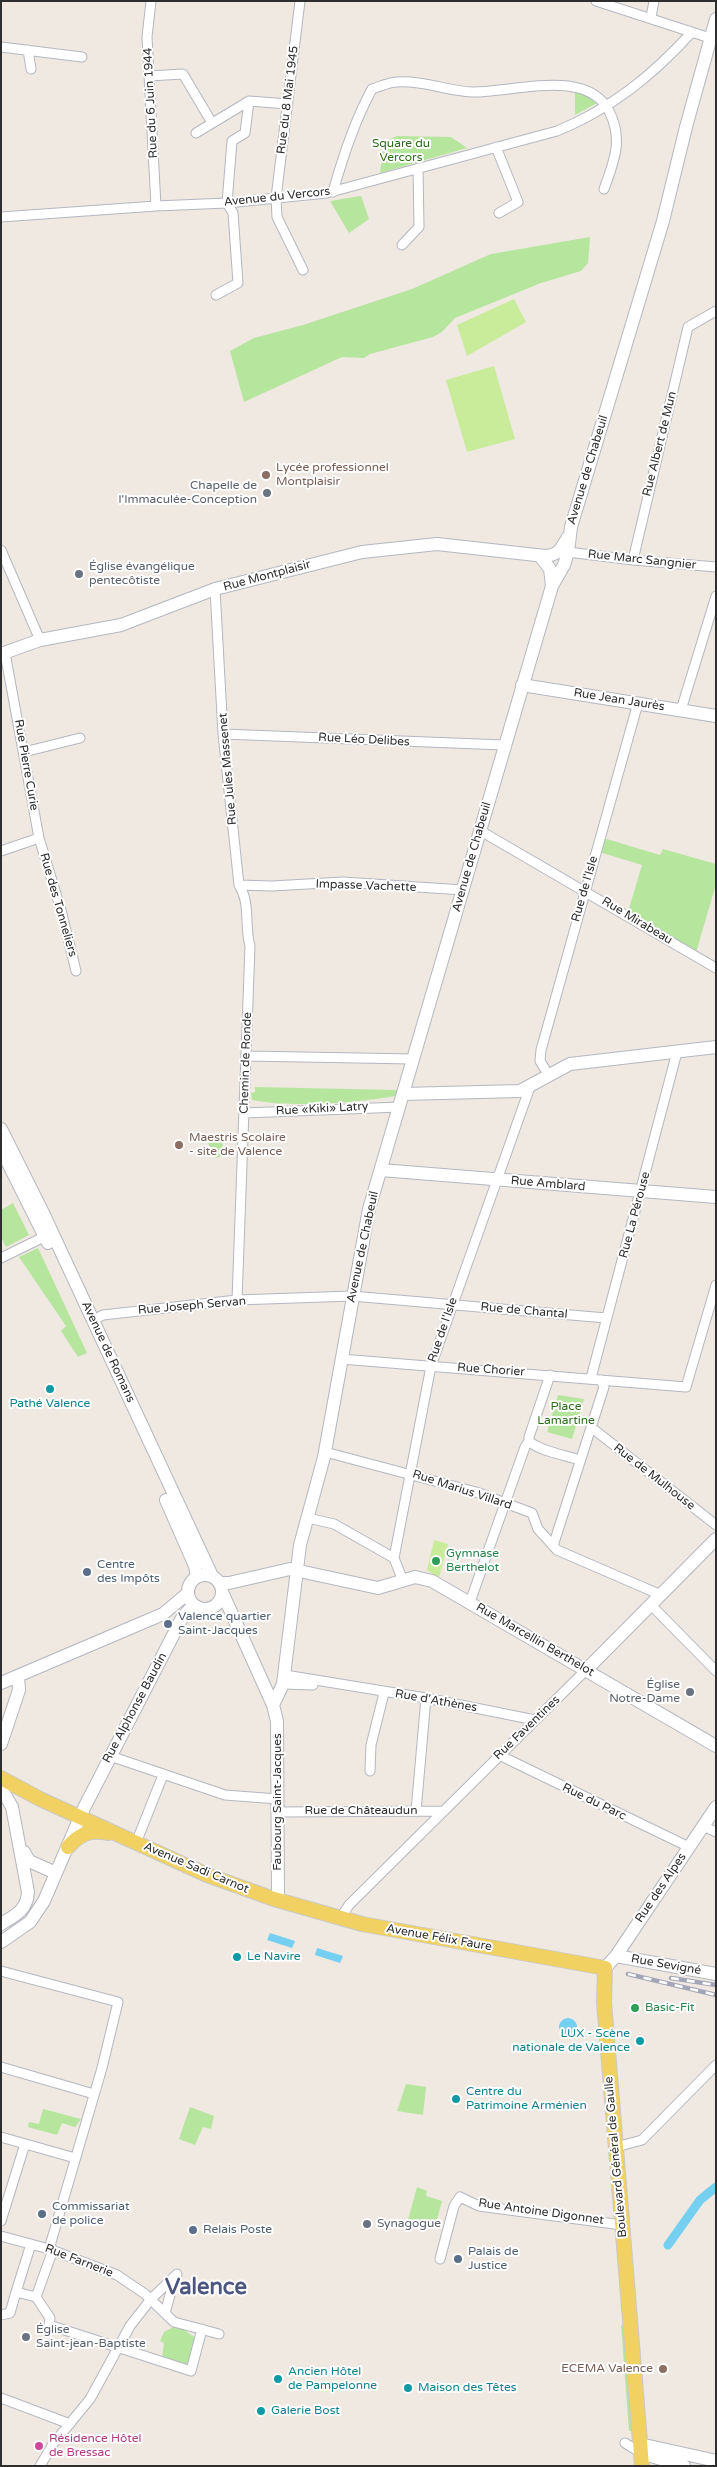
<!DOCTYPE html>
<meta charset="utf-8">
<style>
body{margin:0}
#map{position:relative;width:717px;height:2467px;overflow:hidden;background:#efe9e1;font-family:"Varela Round",sans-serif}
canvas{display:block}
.frame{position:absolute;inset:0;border:2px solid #2e2e2e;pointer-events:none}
</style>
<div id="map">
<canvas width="717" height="2467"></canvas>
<div class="frame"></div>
</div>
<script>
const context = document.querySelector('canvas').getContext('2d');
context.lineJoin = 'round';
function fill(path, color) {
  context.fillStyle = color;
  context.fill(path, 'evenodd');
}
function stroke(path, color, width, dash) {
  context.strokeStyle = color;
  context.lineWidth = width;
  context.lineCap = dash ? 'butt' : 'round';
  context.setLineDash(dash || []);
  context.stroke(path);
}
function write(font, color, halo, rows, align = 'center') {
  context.font = font + ' "Varela Round",sans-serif';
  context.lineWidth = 4;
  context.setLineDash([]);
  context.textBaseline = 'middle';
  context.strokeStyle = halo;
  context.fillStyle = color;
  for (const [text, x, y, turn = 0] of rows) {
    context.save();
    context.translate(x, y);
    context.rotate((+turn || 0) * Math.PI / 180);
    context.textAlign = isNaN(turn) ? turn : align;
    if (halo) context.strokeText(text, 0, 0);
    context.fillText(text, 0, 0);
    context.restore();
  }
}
fill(new Path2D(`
 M575 89 599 102 575 115Z
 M397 136 451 137 467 148 380 173 384 142Z
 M361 196 369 219 349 233 330 201Z
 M590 237 588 263 581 271 541 283 455 318 442 332 433 337 370 354 364 358 342 357 244 402 230 351 254 338 303 325 412 289 491 254Z
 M600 837 660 855 663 849 716 864V884L695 956 627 915 642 865 596 851Z
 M255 1087 397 1090 395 1096C353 1103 293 1108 252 1100L251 1093 255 1092Z
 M222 1132 223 1156 216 1158 206 1139Z
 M13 1203 29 1235 6 1247 1 1237V1210Z
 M38 1248 87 1353 78 1357 61 1331 66 1326 19 1257Z
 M558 1395 584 1399 572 1439 547 1432Z
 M406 2084 426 2087 423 2115 397 2111Z
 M190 2107 214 2116 211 2129 203 2127 195 2145 179 2139Z
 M43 2109 81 2119 75 2127 62 2123 57 2135 28 2127 29 2122 39 2124Z
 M417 2187 427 2191 426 2196 442 2201 435 2227 408 2220Z
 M177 2325 197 2339 190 2361 183 2367 162 2358 164 2343 160 2341 164 2332Z
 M621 2325 624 2326 632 2431H629Z`), '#b6e59e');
fill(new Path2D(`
 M514 299 526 322 467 356 457 325Z
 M494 366 515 439 467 452 446 380Z
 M434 1540 448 1544 439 1578 427 1570Z`), '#c9ec9a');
fill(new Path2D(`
 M270 1933 295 1941 292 1948 267 1940Z
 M317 1948 343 1956 340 1963 315 1955Z
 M559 2027a9 9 0 1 1 18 0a9 9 0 1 1-18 0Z`), '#75cff0');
stroke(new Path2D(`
 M668 2245 700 2200 716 2187`), '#75cff0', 9);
const street = new Path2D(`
 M151 1 147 37 156 206
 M300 1 276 198 277 217 303 270
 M596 1 710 38
 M651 17 654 1
 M1 47 82 57
 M28 50 31 69
 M149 76 183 74 212 123
 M196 133 249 101 288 104
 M496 147 518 202 499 213
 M333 192C343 156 354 122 372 89 379 87 389 82 397 82 422 80 448 91 472 92 512 93 588 66 610 113 623 140 614 162 604 189
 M1 217 156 206 227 203 327 193 557 131C611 109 653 75 692 32
 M402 245 419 227 418 168
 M216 295 238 283 233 213 227 203 232 141 245 133 249 101
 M1 550 40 640
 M568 552 633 560 716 567
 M633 560 688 327 716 311
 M215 589 223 734 239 885C251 904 244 925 250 946L237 1300
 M5 653 39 838 61 910 76 971
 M681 710 716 596
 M223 734 504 745
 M24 752 80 738
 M479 830 716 968
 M1 851 39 838
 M239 885 272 886 343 882 463 890
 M246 1056 413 1059
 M548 1074 540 1061 541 1050 638 703
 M244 1113 400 1107
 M1 1258 50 1234
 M93 1320 103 1315 237 1300 352 1296 606 1318
 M341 1359 686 1387 716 1285
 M591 1378 677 1052
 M592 1428 716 1525
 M529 1441V1437L550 1375
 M529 1441C539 1451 564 1455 577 1459L581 1458
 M325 1452 476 1492 532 1513 538 1529 557 1550 661 1595
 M308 1518 334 1524 394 1558
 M553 1546 604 1387 601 1380
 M403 1581 394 1558 431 1366 530 1087
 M470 1602 525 1447 529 1441
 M651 1605 716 1671
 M285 1675 426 1698 535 1720
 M283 1684 313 1685
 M499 1755 689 1847
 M110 1756 225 1795 278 1799
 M370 1771 371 1745 384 1693
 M416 1811 426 1698
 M278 1812 444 1811
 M703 1826 716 1832
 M136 1843 163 1775
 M340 1919 349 1905 587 1669
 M1 1971 118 2002 102 2068 49 2249
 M1 2067 94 2094
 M1 2137 75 2158
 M616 2147 642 2140 716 2065
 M1 2221 25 2144
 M1 2236 49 2249 117 2275 145 2294 174 2322 219 2334
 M31 2244 16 2292 36 2297 53 2250
 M440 2259 454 2206 460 2197 479 2206 622 2225
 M36 2297 50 2318 49 2325 191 2371 202 2329
 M165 2313 175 2277
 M1 2315 10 2313 16 2292
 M1 2398 70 2424
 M625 2443 641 2453
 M40 2466 53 2444 90 2399 130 2326 151 2299 177 2274`);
const secondary = new Path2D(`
 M540 556 550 569 552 586
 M1 654 40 640 121 625 215 589 362 552 437 544 545 556C559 555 561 549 568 537
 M522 685 716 716
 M403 1094 520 1091 570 1064 716 1047
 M1 1129 44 1215 212 1576
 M1 1149 48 1243
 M381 1170 716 1197
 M166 1500 195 1566 197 1577
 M188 1592a17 17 0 1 1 34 0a17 17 0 1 1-34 0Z
 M220 1583H229L290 1569 378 1588 415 1577 432 1581 716 1746
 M222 1592 273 1705 277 1721 278 1900
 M587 1669 716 1539
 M1 1683 163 1614 188 1593
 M273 1705 283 1684 300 1545 324 1457 369 1209 552 586 564 565 568 552 571 527 663 221 686 127 716 19
 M1 1744 19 1690 18 1676
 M1 1788 12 1807 28 1892C27 1910 16 1915 1 1924
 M24 1852 29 1861 56 1873
 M1 1942 30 1922 44 1901 84 1808 182 1618 189 1610 198 1607
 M616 1956 716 1974
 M605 1968 616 1956 716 1807
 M640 2444 716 2461
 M641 2453 684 2466`);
const primary = new Path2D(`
 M1 1778 40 1799 207 1875 274 1899 362 1924 605 1968 604 2002 642 2466
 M68 1847C80 1834 90 1829 108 1833`);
stroke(street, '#b4b7c1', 11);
stroke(secondary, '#b4b7c1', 14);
stroke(primary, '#c9c9c9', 16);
stroke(street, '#fff', 9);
stroke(secondary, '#fff', 12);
stroke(primary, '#f2d163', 14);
const rail = new Path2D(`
 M628 1974 716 1995
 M671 1978 716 1985`);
stroke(rail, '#a3a6b8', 4.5);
stroke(rail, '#fff', 2.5, [8]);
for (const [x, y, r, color] of [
 [266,475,5,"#8d6e63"],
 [267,493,5,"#6b7280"],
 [79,574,5,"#6b7280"],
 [179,1145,5,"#8d6e63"],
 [50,1389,5,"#0f9aa8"],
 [436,1561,5,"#2e9e5b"],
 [87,1572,5,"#5c6f8a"],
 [168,1624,5,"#5c6f8a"],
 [690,1692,5,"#6b7280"],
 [237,1957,5,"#0f9aa8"],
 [635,2008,5,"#2e9e5b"],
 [640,2041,5,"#0f9aa8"],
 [456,2099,5,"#0f9aa8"],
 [42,2214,5,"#5c6f8a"],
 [367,2224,5,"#6b7280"],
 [193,2230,5,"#5c6f8a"],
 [458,2259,5,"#5c6f8a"],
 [26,2337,5,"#6b7280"],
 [663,2369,5,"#8d6e63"],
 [278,2379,5,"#0f9aa8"],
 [408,2388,5,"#0f9aa8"],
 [261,2411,5,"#0f9aa8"],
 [39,2446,5,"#d1479c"]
]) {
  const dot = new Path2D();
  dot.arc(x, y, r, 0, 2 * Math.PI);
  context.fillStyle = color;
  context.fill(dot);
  stroke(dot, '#fff', 2);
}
write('12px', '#2e2e2e', '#fff', [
 ["Rue du 8 Mai 1945",288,100,-83],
 ["Rue du 6 Juin 1944",151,103,-93],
 ["Avenue du Vercors",277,197,-6],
 ["Rue Albert de Mun",660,444,-76],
 ["Avenue de Chabeuil",588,470,-73],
 ["Rue Marc Sangnier",642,560,6],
 ["Rue Montplaisir",267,576,-15],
 ["Rue Jean Jaurès",619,700,9],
 ["Rue Léo Delibes",364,740,3],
 ["Rue Pierre Curie",26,765,80],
 ["Rue Jules Massenet",228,769,-95],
 ["Avenue de Chabeuil",472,857,-74],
 ["Impasse Vachette",366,886,2],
 ["Rue de l'Isle",585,889,-74],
 ["Rue des Tonneliers",58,905,74],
 ["Rue Mirabeau",637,921,31],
 ["Chemin de Ronde",246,1063,-88],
 ["Rue «Kiki» Latry",322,1109,-3],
 ["Rue Amblard",548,1184,5],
 ["Rue La Pérouse",635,1215,-75],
 ["Avenue de Chabeuil",363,1247,-78],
 ["Rue Joseph Servan",192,1306,-5],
 ["Rue de Chantal",524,1311,5],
 ["Rue de l'Isle",443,1330,-71],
 ["Avenue de Romans",108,1352,65],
 ["Rue Chorier",491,1370,4],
 ["Rue de Mulhouse",654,1477,38],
 ["Rue Marius Villard",462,1490,18],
 ["Rue Marcellin Berthelot",535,1640,30],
 ["Rue d'Athènes",436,1701,10],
 ["Rue Alphonse Baudin",135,1708,-62],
 ["Rue Faventines",527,1728,-44],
 ["Faubourg Saint-Jacques",278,1802,-90],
 ["Rue du Parc",594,1802,26],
 ["Rue de Châteaudun",361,1811],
 ["Avenue Sadi Carnot",196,1868,23],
 ["Rue des Alpes",661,1888,-56],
 ["Avenue Félix Faure",439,1938,10],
 ["Rue Sevigné",666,1965,10],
 ["Boulevard Général de Gaulle",616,2157,-95],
 ["Rue Antoine Digonnet",541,2212,8],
 ["Rue Farnerie",79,2261,21]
]);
write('12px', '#2c6e1b', '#fff', [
 ["Square du",401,144],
 ["Vercors",401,158],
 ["Place",566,1407],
 ["Lamartine",566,1421]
]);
write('12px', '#785e54', '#fff', [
 ["Lycée professionnel",276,468],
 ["Montplaisir",276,482],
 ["Maestris Scolaire",189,1138],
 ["- site de Valence",189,1152],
 ["ECEMA Valence",653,2369,"right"]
], 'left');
write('12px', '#5b616d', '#fff', [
 ["Chapelle de",257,486,"right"],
 ["l'Immaculée-Conception",257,500,"right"],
 ["Église évangélique",89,567],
 ["pentecôtiste",89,581],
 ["Église",680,1685,"right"],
 ["Notre-Dame",680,1699,"right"],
 ["Synagogue",377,2224],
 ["Église",36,2330],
 ["Saint-jean-Baptiste",36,2344]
], 'left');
write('12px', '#0d838f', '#fff', [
 ["Pathé Valence",50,1404,"center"],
 ["Le Navire",247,1957],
 ["LUX - Scène",630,2034,"right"],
 ["nationale de Valence",630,2048,"right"],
 ["Centre du",466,2092],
 ["Patrimoine Arménien",466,2106],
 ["Ancien Hôtel",288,2372],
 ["de Pampelonne",288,2386],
 ["Maison des Têtes",418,2388],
 ["Galerie Bost",271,2411]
], 'left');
write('12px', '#27864d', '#fff', [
 ["Gymnase",446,1554],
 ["Berthelot",446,1568],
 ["Basic-Fit",645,2008]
], 'left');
write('12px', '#4e5e75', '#fff', [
 ["Centre",97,1565],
 ["des Impôts",97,1579],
 ["Valence quartier",178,1617],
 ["Saint-Jacques",178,1631],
 ["Commissariat",52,2207],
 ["de police",52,2221],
 ["Relais Poste",203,2230],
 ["Palais de",468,2252],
 ["Justice",468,2266]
], 'left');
write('12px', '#b23c85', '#fff', [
 ["Résidence Hôtel",49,2439],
 ["de Bressac",49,2453]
], 'left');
write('bold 22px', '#4d5680', '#fff', [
 ["Valence",206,2288]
]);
</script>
